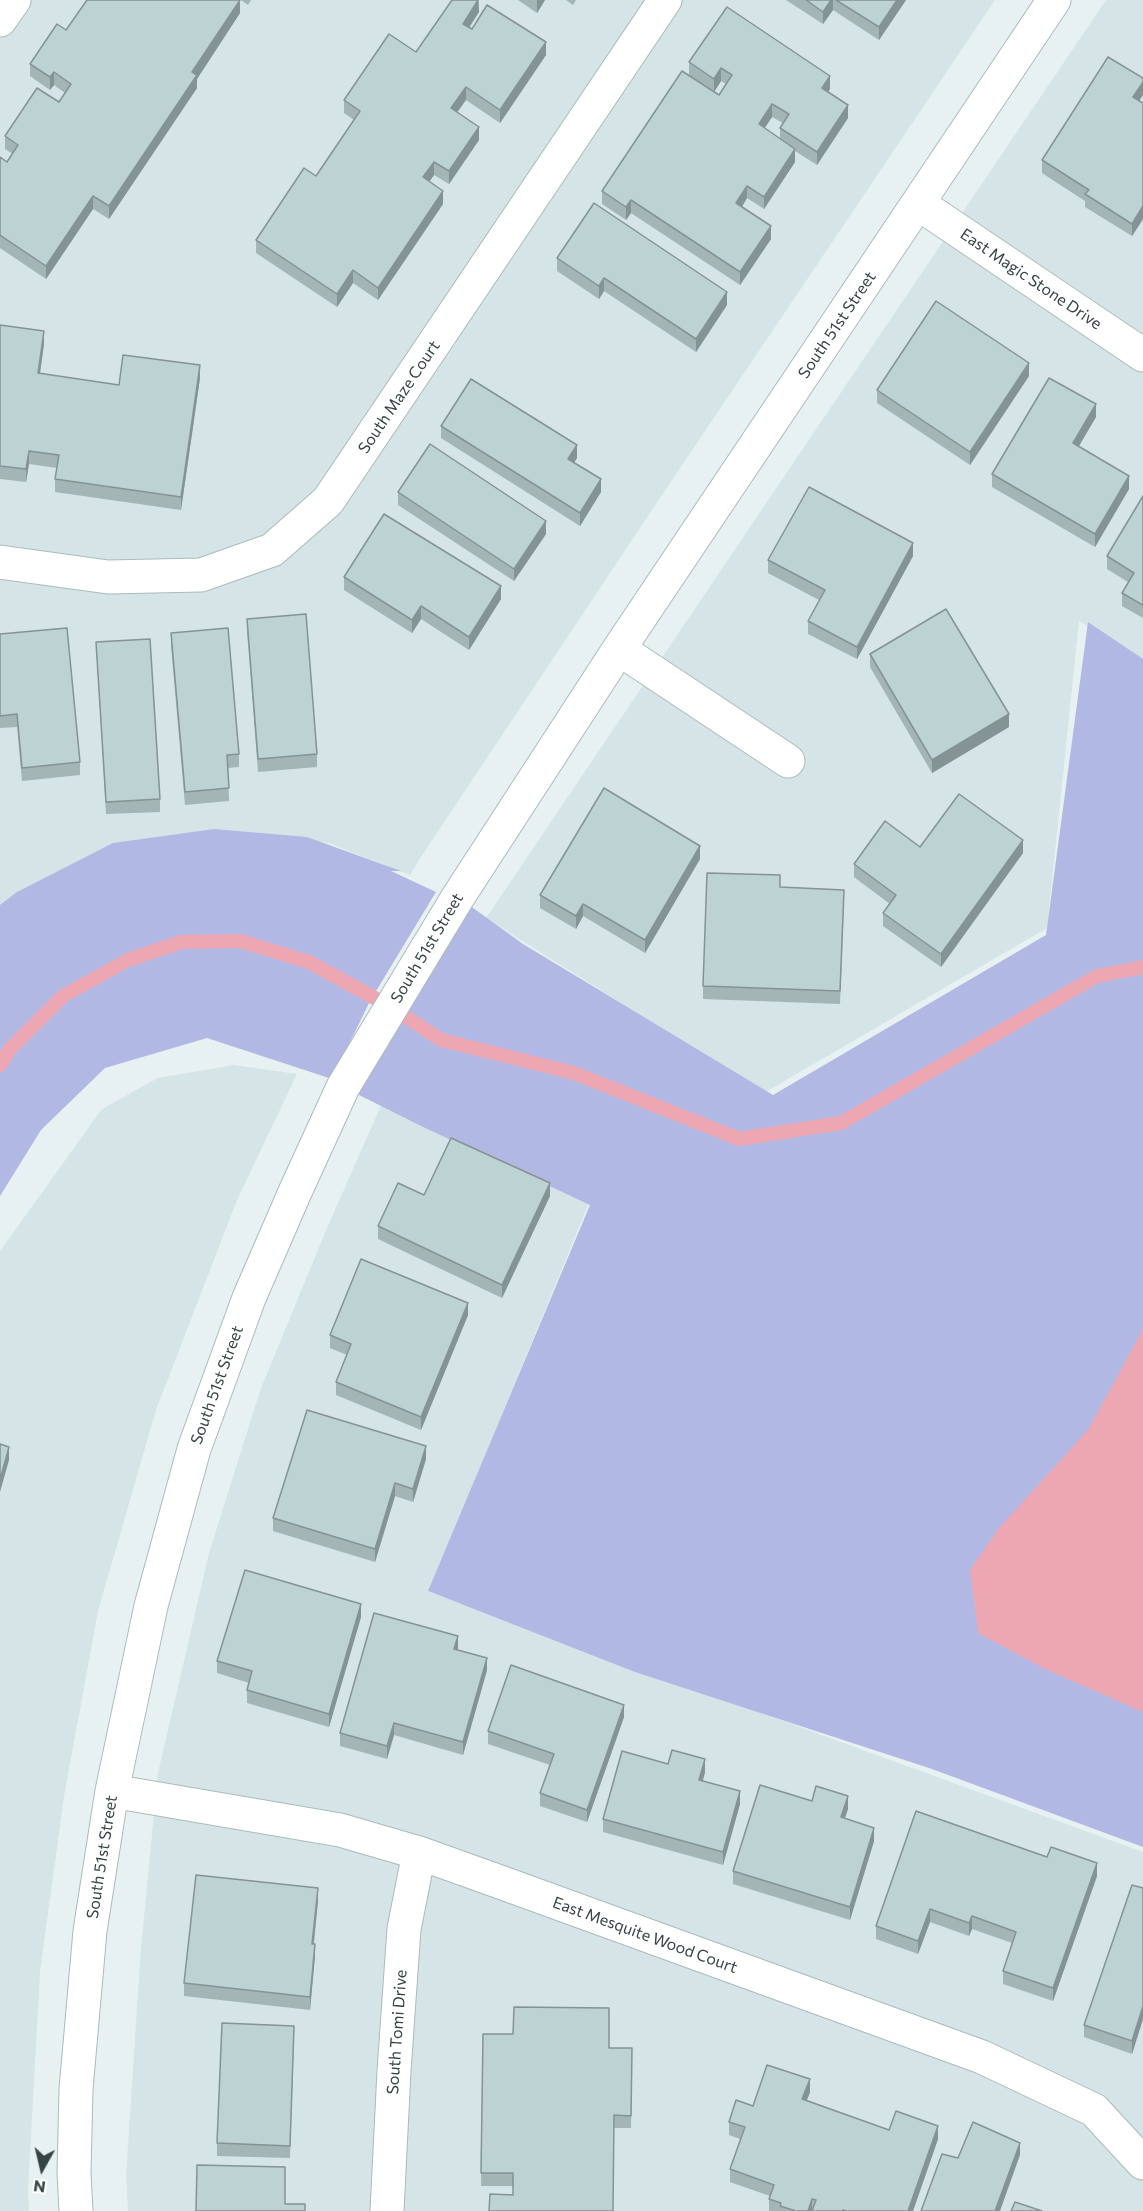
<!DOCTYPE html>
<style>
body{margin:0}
#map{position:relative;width:1143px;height:2211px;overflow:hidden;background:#e7f1f2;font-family:Commissioner,sans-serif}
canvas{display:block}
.north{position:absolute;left:12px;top:2139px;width:60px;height:60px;-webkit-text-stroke:4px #fff;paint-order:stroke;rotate:188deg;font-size:16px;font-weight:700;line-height:24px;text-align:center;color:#364445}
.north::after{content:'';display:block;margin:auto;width:21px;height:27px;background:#364445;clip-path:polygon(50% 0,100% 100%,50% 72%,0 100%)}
</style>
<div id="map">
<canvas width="1143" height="2211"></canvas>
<div class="north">N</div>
</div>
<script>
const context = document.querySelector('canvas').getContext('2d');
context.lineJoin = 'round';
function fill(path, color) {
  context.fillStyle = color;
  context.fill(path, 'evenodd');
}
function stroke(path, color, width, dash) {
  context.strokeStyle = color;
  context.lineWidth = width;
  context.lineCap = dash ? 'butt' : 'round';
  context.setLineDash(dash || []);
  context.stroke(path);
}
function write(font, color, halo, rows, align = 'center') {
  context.font = font + ' Commissioner,sans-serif';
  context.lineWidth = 4.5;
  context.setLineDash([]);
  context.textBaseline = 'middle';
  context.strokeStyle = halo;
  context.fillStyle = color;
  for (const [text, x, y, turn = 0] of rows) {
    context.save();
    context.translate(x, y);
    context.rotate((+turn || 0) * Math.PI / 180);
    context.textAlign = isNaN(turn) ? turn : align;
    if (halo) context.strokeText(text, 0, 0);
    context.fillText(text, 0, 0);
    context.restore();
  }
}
fill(new Path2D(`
 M0 0H995L656 504 419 860 410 875 329 843 235 834 0 916Z
 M1106 0H1143V663L1079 621 1047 928 764 1093 486 918Z
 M234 1065 297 1074 237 1200 156 1410 98 1611 64 1796 40 1972 28 2190 29 2211H0V1251L102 1109 158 1078Z
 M383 1101 589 1203 429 1592 1143 1852V2211H128L126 2175 141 1948 158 1773 209 1553 260 1391 324 1235Z`), '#d5e4e6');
fill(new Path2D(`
 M1088 622 1143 659V1847L932 1769 635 1672 428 1591 590 1205 421 1126 343 1087 458 897 523 944 773 1095 1046 935Z
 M214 829 307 837 401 871H391L436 892 370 1001 332 1079 207 1038 105 1068 41 1130 0 1196V905L17 892 113 843Z`), '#b2b8e4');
fill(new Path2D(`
 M1143 1329V1712L1045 1669 978 1633 970 1570 999 1528 1088 1430Z`), '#eca7b2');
stroke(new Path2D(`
 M0 1065 10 1049 63 996 128 960 181 942 240 941 309 962 391 1007 441 1040 574 1073 739 1139 841 1123 1097 976 1143 967`), '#eca7b2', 14);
const minor = new Path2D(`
 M0 20 14 0
 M919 204 1143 355
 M0 562 108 577 201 575 272 550 328 501 665 0
 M619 649 788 761
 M112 1791 340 1830 419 1853 500 1882 982 2057 1094 2110 1143 2163
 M76 2211 74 2173 76 2089 90 1931 112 1791 151 1606 194 1449 249 1298 295 1192 343 1087 458 897 619 649 1054 0
 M387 2211 394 2071 404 1929 419 1853`);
stroke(minor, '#aabbbd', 35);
stroke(minor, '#fff', 33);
fill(new Path2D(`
 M241 0H251L248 5Z
 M479 0V12L469 27 546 55 500 123 466 100 457 112 479 140 449 184 434 175 430 181 443 204 378 300 353 283 337 307 256 253V240L316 176 354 120 344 113V100L416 52Z
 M518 0H545L537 13Z
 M566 0H576L573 5Z
 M786 0H906L879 40 833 10 823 24Z
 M240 13 197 79V88L109 219 93 209 46 279 0 248V157L7 162 13 154 5 149V136L59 102 65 93 54 85 50 90 30 76V64L66 30Z
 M689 62 830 89 828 92 848 118 817 165 795 151V162L764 209 747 198 742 207 771 239 740 285 631 213 626 220 602 204V191L719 95 726 84 721 81 714 92 689 75ZM772 117 783 123 780 128V139L764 128Z
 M1143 78V95L1139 100 1143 103V219L1132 236 1085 207V201L1042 173V160Z
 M557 258 727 305 696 352 604 291 599 299 557 271Z
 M0 325 44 344 40 374 119 385 200 378 181 510 55 492V479L57 468 29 464 26 482 0 479Z
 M1029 376 970 465 877 403V390Z
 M1096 417 1079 446 1129 489 1095 547 992 487V474Z
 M441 426 577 458 574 462 601 492 580 526 441 438Z
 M398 492 546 534 514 581 398 505Z
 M1143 496V618L1122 606V593L1128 582 1107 569V556Z
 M913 556 857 659 808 634V621L819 600 768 573V560Z
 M344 577 501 599 469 650 421 619 412 633 344 590Z
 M247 619 317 754V767L258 772 247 631Z
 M171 633 239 754V767L228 768 229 801 185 805 171 646Z
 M0 634 80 762V775L22 781 17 727 0 728Z
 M96 642 160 799V812L106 814Z
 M870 654 1009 727 932 773 870 667Z
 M920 847 1023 853 941 967 883 926V913L890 904 854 877V864Z
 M700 859 645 953 583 916 576 929 540 908V895Z
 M780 888 844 903 840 1004 703 999V986Z
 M424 1195 550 1196 502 1298 378 1239V1226Z
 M468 1315 421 1430 336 1395V1382L347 1355 330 1348V1335Z
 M426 1459 413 1502 395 1496 375 1562 273 1531V1518Z
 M361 1617 329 1727 247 1703V1690L249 1683 217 1673V1661Z
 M458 1650 487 1670 463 1755 394 1735 387 1759 340 1746V1733Z
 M624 1717 587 1822 540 1806V1793L550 1765 488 1744V1731Z
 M668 1764 705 1772 703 1781 740 1804 723 1865 603 1832V1819Z
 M812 1801 848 1809 844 1819 874 1841 850 1920 733 1884V1871Z
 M916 1811 1097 1876 1053 2001 1003 1984V1971L1012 1943 972 1929 969 1936 930 1922 918 1954 876 1939V1926Z
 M1143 1888V2019L1132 2054 1084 2037V2025Z
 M318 1901 314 1944 315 1956 310 2010 184 1996V1983Z
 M483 2034 609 2048H632L631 2128H614L513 2195V2186H481Z
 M294 2039 290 2158 217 2156V2143Z
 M810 2092 807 2100 889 2130 938 2139 913 2211H769V2199L770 2196 730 2182V2169L740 2139 729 2135V2122L753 2106Z`), '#a3b5b5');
fill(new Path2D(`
 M240 0V13L197 79V88L109 219V206L192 72Z
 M478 0 479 12 463 37V24Z
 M537 0H545L537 13Z
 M831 0H833V10L823 24V12Z
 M897 0H906L879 40V27Z
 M546 42V55L500 123V110Z
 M721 68V81L714 92V79Z
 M54 72V85L50 90V77Z
 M830 76V89L822 101V88Z
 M1143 82V95L1133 110V97Z
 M466 87V100L451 121V108Z
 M772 104V117L759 137V124Z
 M848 105V118L817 165V152Z
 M479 127V140L449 184V171Z
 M795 149V162L764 209V197Z
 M434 162V175L423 190V177Z
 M747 186V198L736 216V203Z
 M443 191V204L378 300V288Z
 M93 196V209L46 279V266Z
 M631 200V213L626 220V207Z
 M1143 206V219L1132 236V224Z
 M771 226V239L740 285V272Z
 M353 270V283L337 307V294Z
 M604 278V291L599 299V286Z
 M727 292V305L696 352V339Z
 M44 331V344L38 386V373Z
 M1029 363V376L970 465V452Z
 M200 365V378L181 510V497Z
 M1096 404V417L1073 456V443Z
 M577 445V458L568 472V459Z
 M29 451V464L26 482V469Z
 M1129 476V489L1095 547V534Z
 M601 479V492L580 526V513Z
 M546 521V534L514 581V569Z
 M913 543V556L857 659V647Z
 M501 586V599L469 650V637Z
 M421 606V619L412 633V620Z
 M1009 714V727L932 773V760Z
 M1023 840V853L941 967V954Z
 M700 846V859L645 953V940Z
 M583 904V916L576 929V916Z
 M550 1183V1196L502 1298V1285Z
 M468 1303V1315L421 1430V1417Z
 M426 1446V1459L413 1502V1489Z
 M9 1447V1460L0 1492V1480Z
 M395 1483V1496L375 1562V1549Z
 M361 1604V1617L329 1727V1714Z
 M458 1636V1649L454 1661V1649Z
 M487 1658V1670L463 1755V1742Z
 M624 1705V1717L587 1822V1810Z
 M394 1723V1735L387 1759V1746Z
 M705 1759V1772L699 1793V1780Z
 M740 1791V1804L723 1865V1852Z
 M848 1796V1809L841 1830V1817Z
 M874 1828V1841L850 1920V1907Z
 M1097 1863V1876L1053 2001V1988Z
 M318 1888V1901L312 1957V1944Z
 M930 1909V1922L918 1954V1941Z
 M972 1916V1929L969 1936V1923Z
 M315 1944V1956L310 2010V1997Z
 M1143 2006V2019L1132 2054V2041Z
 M810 2079V2092L802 2112V2099Z
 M938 2126V2139L913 2211H908Z
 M1020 2143V2155L1000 2211H995Z
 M812 2199V2211H808Z`), '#849394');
const building = new Path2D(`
 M87 0H240L192 72 197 75 109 206 93 196 46 266 0 235V157L7 162 18 145 5 136 37 88 59 102 71 84 54 72 50 77 30 64 57 24 66 30Z
 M452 0H478L463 24 472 29 487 5 546 42 500 110 466 87 451 108 479 127 449 171 434 162 423 177 443 191 378 288 353 270 337 294 256 240 304 168 316 176 360 111 344 100 389 34 416 52Z
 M806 0H831L823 12Z
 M836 0H897L879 27Z
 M727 7 830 76 822 88 848 105 817 152 780 128 789 114 772 104 759 124 795 149 764 197 747 186 736 203 771 226 740 272 631 200 626 207 602 191 682 71 719 95 732 75 721 68 714 79 689 62Z
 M1108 57 1143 78V82L1133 97 1143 103V206L1132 224 1085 194 1089 190 1042 160Z
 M594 203 727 292 696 339 604 278 599 286 557 258Z
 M936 301 1029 363 970 452 877 390Z
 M0 325 44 331 38 373 119 385 123 355 200 365 181 497 55 479 59 455 29 451 26 469 0 466Z
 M1049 378 1096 404 1073 443 1129 476 1095 534 992 474Z
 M471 379 577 445 568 459 601 479 580 513 441 426Z
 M430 444 546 521 514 569 398 492Z
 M809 487 913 543 857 647 808 621 825 590 768 560Z
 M1143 496V605L1122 593 1134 573 1107 556Z
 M384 514 501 586 469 637 421 606 412 620 344 577Z
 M946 609 1009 714 932 760 870 654Z
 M306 614 317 754 258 759 247 619Z
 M67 628 80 762 22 768 17 714 0 716V634Z
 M228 628 239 754 227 755 229 788 185 792 171 633Z
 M150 639 160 799 106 802 96 642Z
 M604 788 700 846 645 940 583 904 576 916 540 895Z
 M959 794 1023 840 941 954 883 913 896 895 854 864 885 821 920 847Z
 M707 873 780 875V887L844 890 840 991 703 986Z
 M451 1138 550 1183 502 1285 378 1226 398 1183 424 1195Z
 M361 1259 468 1303 421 1417 336 1382 351 1344 330 1335Z
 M307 1410 426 1446 413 1489 395 1483 375 1549 273 1518Z
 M0 1444 9 1447 0 1480Z
 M245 1570 361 1604 329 1714 247 1690 252 1671 217 1661Z
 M374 1613 458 1636 454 1649 487 1658 463 1742 394 1723 387 1746 340 1733Z
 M511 1665 624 1705 587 1810 540 1793 554 1754 488 1731Z
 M672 1750 705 1759 699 1780 740 1791 723 1852 603 1819 622 1751 668 1764Z
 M760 1785 812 1801 816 1786 848 1796 841 1817 874 1828 850 1907 733 1871Z
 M916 1811 1047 1857 1051 1847 1097 1863 1053 1988 1003 1971 1016 1932 972 1916 969 1923 930 1909 918 1941 876 1926Z
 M196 1875 318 1888 312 1944H315L310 1997 184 1983Z
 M1132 1885 1143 1888V2006L1132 2041 1084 2025Z
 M514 2007 609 2008V2048H632L631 2116 614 2115 613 2211H489L490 2194 513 2195V2173H481L483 2034H513Z
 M222 2023 294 2026 290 2146 217 2143Z
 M767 2065 810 2079 802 2099 847 2115 889 2130 896 2111 938 2126 908 2211H847L843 2210V2211H812L816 2200 812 2199 808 2211H796L780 2206 781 2203 769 2199 774 2185 730 2169 745 2127 729 2122 736 2100 753 2106Z
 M973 2122 1020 2143 995 2211H921L942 2154 958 2158Z
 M197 2165 285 2167V2204H305V2211H196Z
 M1015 2202 1042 2211H1011Z`);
fill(building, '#bdd2d3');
stroke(building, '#849394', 1.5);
write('16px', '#364445', '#fff', [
 ["East Magic Stone Drive",1031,279,34],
 ["South 51st Street",837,325,-56],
 ["South Maze Court",399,397,-56],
 ["South 51st Street",427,948,-59],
 ["South 51st Street",217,1385,-70],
 ["South 51st Street",102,1857,-81],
 ["East Mesquite Wood Court",645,1935,20],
 ["South Tomi Drive",397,2032,-86]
]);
</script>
